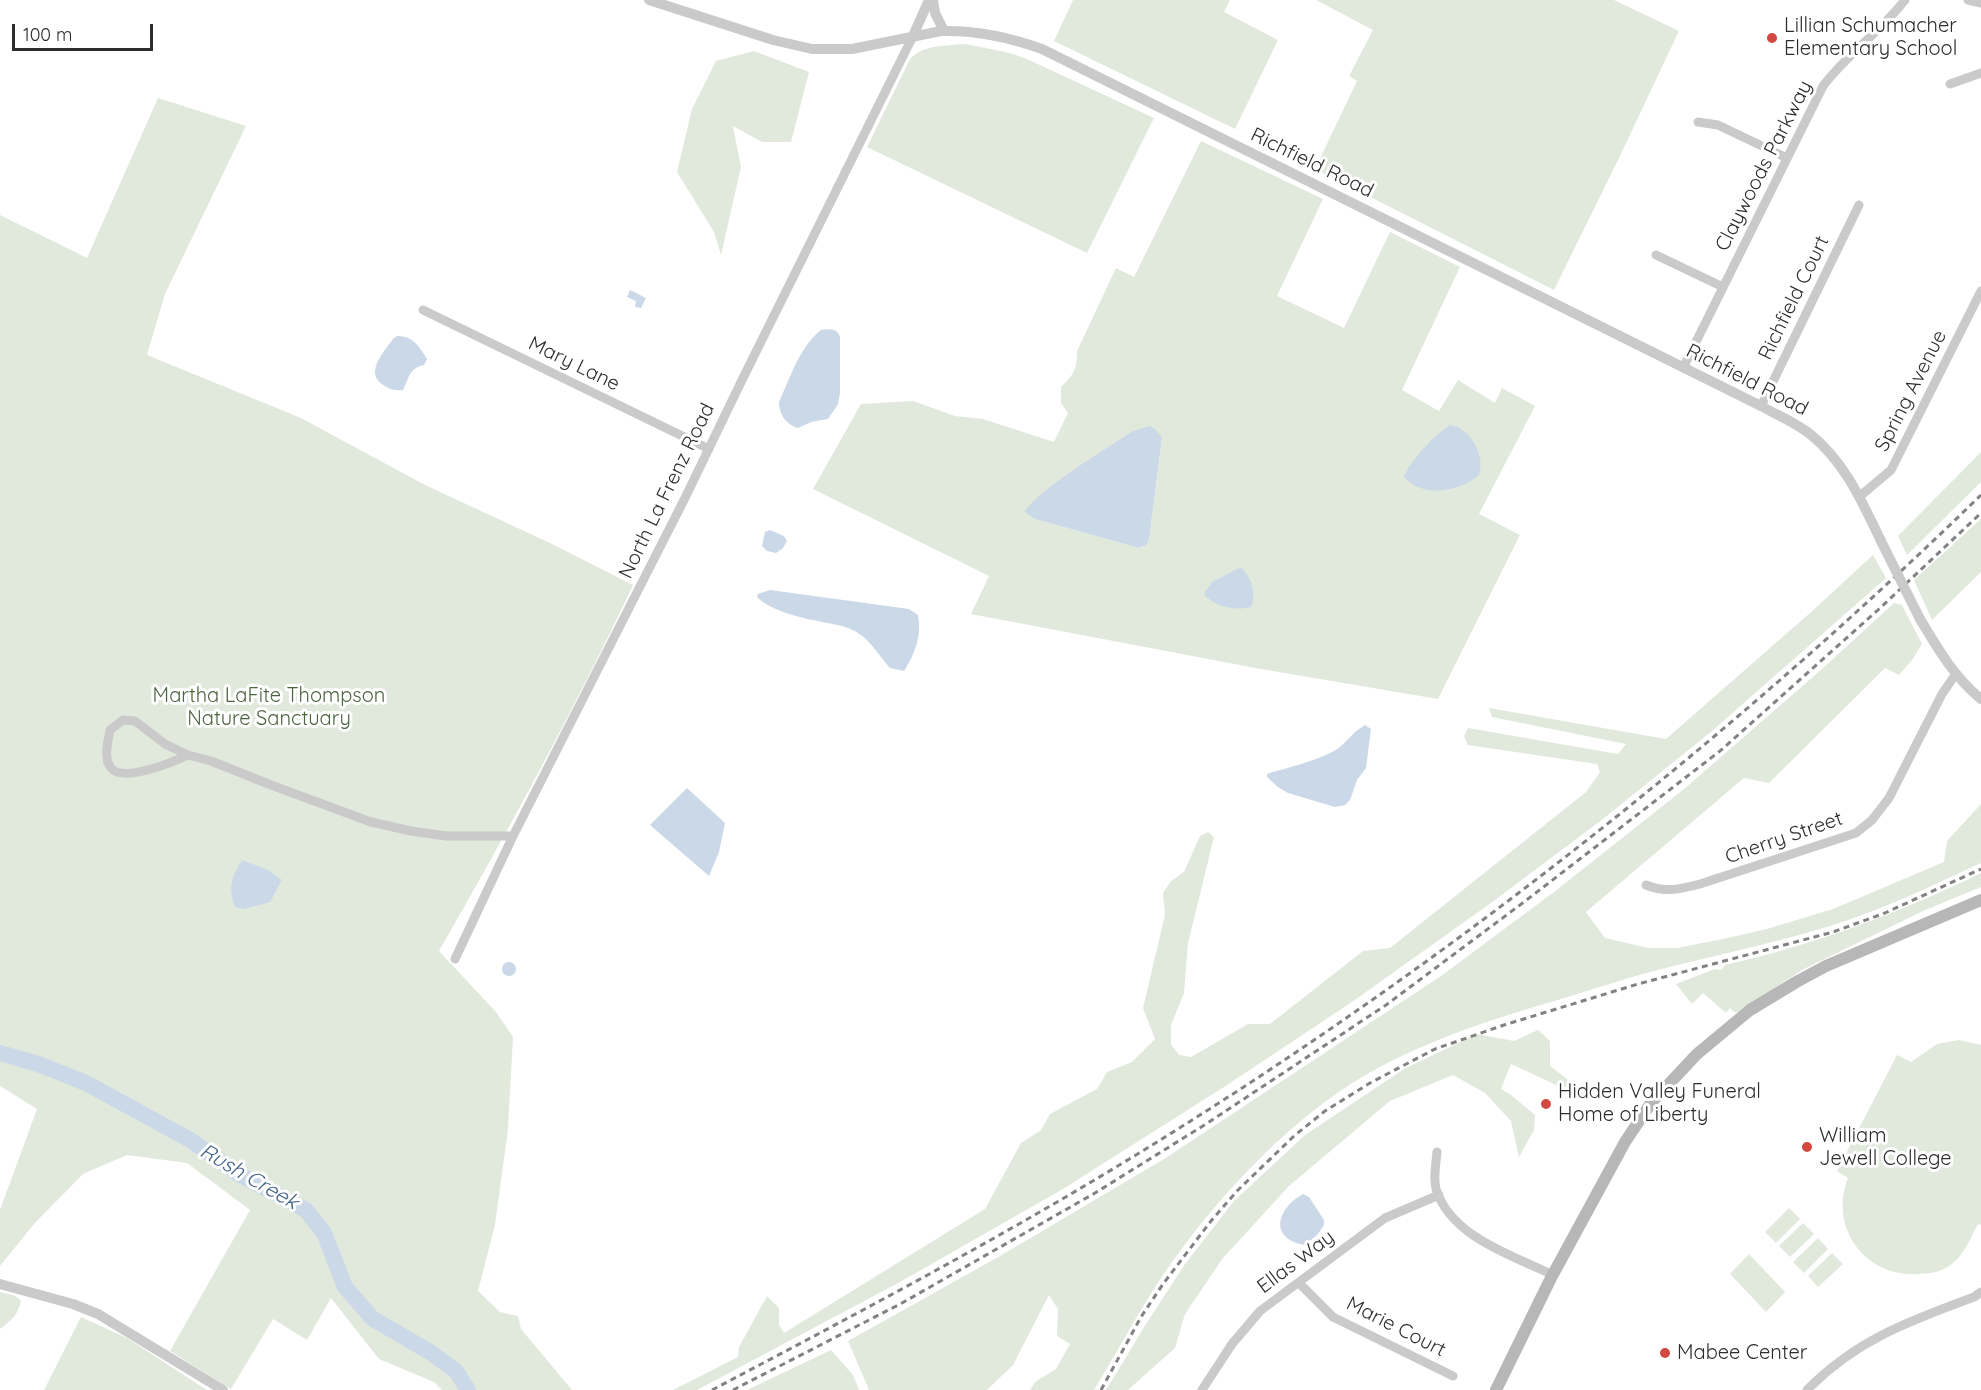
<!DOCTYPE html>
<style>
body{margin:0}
#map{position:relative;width:1981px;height:1390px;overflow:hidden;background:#fff;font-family:Quicksand,sans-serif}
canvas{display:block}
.scale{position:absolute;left:12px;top:24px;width:141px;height:27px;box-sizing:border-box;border:3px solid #2d2d2d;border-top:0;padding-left:8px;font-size:18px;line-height:21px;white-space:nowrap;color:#2d2d2d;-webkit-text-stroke:4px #fff;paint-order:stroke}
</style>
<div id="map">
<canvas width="1981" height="1390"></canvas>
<div class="scale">100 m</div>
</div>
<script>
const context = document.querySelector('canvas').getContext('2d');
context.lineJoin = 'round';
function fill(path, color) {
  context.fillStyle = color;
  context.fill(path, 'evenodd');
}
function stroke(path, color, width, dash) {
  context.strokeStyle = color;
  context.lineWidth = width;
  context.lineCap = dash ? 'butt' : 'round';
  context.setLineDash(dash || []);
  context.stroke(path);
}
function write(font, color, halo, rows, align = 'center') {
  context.font = font + ' Quicksand,sans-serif';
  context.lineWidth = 6;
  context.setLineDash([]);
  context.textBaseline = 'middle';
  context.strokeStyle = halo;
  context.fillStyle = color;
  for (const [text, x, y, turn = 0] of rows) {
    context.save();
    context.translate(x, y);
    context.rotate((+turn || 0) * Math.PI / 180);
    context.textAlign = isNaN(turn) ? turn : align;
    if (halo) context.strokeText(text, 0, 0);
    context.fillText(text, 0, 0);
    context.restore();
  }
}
fill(new Path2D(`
 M1073 0H1230L1224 12 1278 40 1235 129 1054 41Z
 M1316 0H1614L1679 31 1619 158 1554 290 1315 169 1357 81 1349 76 1373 30Z
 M966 44 1010 53 1027 59 1154 118 1087 253 867 147 910 59C924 44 947 46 966 44Z
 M754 51 809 72 791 142H762L733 126 741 167 721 255 714 232 677 172 692 109 716 61Z
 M158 98 246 126 165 294 147 355 301 418 425 485 550 543 633 585C574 710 508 831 439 951L496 1012 513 1037 508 1129 495 1225 478 1291 500 1312 518 1316 521 1329 572 1390H442L434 1382 379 1359 331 1298 307 1340 273 1319 231 1389 170 1351 250 1210 187 1163 127 1155 83 1174 34 1224 0 1266V1210L37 1109 0 1086V215L87 258Z
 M1201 141 1323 199 1277 296 1344 328 1390 232 1460 267 1402 390 1439 411 1458 380 1495 403 1502 388 1535 406 1479 514 1520 535 1438 699 1261 669 971 614 989 576 813 489 861 404 913 401 955 416 983 419 1054 442 1068 413 1061 403V387C1074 374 1077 370 1077 351L1116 268 1134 277ZM1162 439 1149 540 1143 547 1139 548 1035 519Z
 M1981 452V482L1907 555 1898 536Z
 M1981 519V572L1932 620 1914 580Z
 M1873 555 1886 578 1712 731 1603 819 1491 903 1352 1002 1224 1087 1063 1189 900 1282 697 1390H673L738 1357 739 1347 767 1296 779 1308V1325L784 1333 985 1209 1021 1143 1041 1130 1050 1114 1097 1089 1107 1072 1132 1062 1155 1039 1143 1008 1165 915 1163 893 1171 881 1184 872 1200 836 1208 832 1214 837 1188 943 1184 993 1171 1025V1044L1179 1055 1191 1057 1248 1024H1270L1363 951 1390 948 1586 792 1600 772 1597 764 1468 745 1464 736 1468 728 1618 754 1626 744 1492 717 1489 708 1666 739 1810 613Z
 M1894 603 1902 605 1922 644 1912 660 1899 675 1885 668 1769 783 1744 778 1586 912 1605 938 1648 948H1677L1723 939 1767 929 1833 909 1944 862 1947 841 1981 804V863C1931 886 1880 911 1827 927 1770 944 1712 956 1654 971 1619 980 1585 992 1551 1002 1473 1025 1391 1052 1325 1102 1259 1151 1192 1227 1149 1297 1130 1327 1113 1359 1094 1390H1030L1035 1382 1056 1369 1070 1344 1057 1336 1058 1309 1049 1295 1013 1365 987 1390H869L848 1341 1000 1256 1164 1159 1441 976 1554 892 1684 789 1822 669Z
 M1981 873V887L1923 911 1802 970 1738 1012H1734L1730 1008 1726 1013 1703 993 1692 1004 1676 984 1715 969 1721 970 1725 965C1814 945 1899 913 1981 873Z
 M1538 1030 1550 1041V1066L1567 1079 1570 1086 1567 1090 1511 1064 1501 1089 1511 1095 1535 1115 1534 1130 1519 1157 1511 1121 1485 1093 1453 1075 1390 1101 1289 1186 1223 1258 1185 1314 1175 1348 1128 1390H1106L1146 1324 1185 1264 1234 1201 1305 1135 1404 1069 1477 1034 1514 1041Z
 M1959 1040 1981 1045V1225L1978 1224C1971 1236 1965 1254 1953 1263 1945 1271 1930 1274 1919 1274 1866 1278 1828 1228 1848 1178L1837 1171 1897 1055 1911 1062 1937 1044Z
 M1789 1208 1800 1219 1776 1243 1765 1232Z
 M1803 1223 1814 1234 1790 1257 1779 1246Z
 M1818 1238 1828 1249 1804 1273 1793 1262Z
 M1832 1253 1843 1264 1818 1287 1808 1276Z
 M1749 1254 1785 1292 1766 1312 1730 1274Z
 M0 1292 13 1295 21 1300C19 1314 11 1321 0 1329Z
 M81 1317 127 1338 207 1390H44Z
 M831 1350 853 1375 859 1390H747Z`), '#e1e9dc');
fill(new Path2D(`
 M630 290 646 298 641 308 635 307 636 301 627 297Z
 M821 330C829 329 837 328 840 337V393L838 404 828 419 811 422 798 428C786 425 779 414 779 402 790 378 800 346 821 330Z
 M397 336C413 336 419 346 427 359L424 365C409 368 409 378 403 390 396 391 391 390 385 386 363 374 383 353 393 339Z
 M1450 425C1470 427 1486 457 1479 475 1460 492 1422 498 1404 477 1408 463 1437 432 1450 425Z
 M1150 426 1155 429 1162 438 1149 540 1146 545 1139 548 1035 519 1025 512C1033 493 1112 445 1133 431Z
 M770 530 784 536 787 541 783 548 776 553 767 551 762 546 765 532Z
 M1241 568C1252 577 1257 596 1251 607 1236 611 1214 607 1204 594L1212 582 1237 569Z
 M770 590 909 609 918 615C922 635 915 654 904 671L890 668C880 657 871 641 858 633 845 624 828 624 813 620 797 617 768 609 757 597L758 594Z
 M1365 725 1371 729 1366 768 1357 780 1350 800 1345 805 1335 807 1288 793 1278 787 1267 777V774C1286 768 1325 759 1340 747 1348 740 1354 731 1365 725Z
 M687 788 725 823 719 852 709 876 650 825Z
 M242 860 268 870 282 880 270 902 244 909 235 907C228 885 231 879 242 860Z
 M502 969a7 7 0 1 1 14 0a7 7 0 1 1-14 0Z
 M1303 1194 1309 1197 1324 1220V1225L1318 1234 1305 1245C1269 1239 1276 1209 1303 1194Z`), '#cad8e7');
stroke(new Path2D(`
 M0 1053 38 1064 86 1083 192 1141 240 1175 306 1210 324 1233 345 1287 373 1319 430 1352 456 1371 468 1390`), '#cad8e7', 16);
stroke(new Path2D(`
 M1968 0 1981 3
 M1950 84 1981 73
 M1698 122 1718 125 1787 158
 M1656 255 1723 287
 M423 310 709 449
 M1683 368 1823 86C1847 54 1880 32 1905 0
 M1761 406 1859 205
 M1859 497 1891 470 1981 291
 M188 755C173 762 123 783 111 768 103 758 108 742 110 730L123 720 135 721 165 744 188 755 211 761 271 785 371 822 411 831 446 836H513
 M1646 885C1665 893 1681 889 1700 884L1856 833 1872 820 1889 798 1942 694 1955 675
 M455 959 513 836 685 498 742 380 912 38
 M1437 1152C1436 1164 1433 1177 1436 1189 1451 1237 1512 1255 1553 1275
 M1299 1283 1333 1317 1453 1376
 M1202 1390 1232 1344 1260 1311 1385 1218 1439 1195
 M1807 1390C1856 1340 1909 1321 1974 1297L1981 1292`), '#cacaca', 9);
stroke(new Path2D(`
 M649 0 773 40 812 49H852L941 31C977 30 1009 37 1042 49L1761 406C1777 415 1796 423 1810 434 1845 462 1862 502 1881 541
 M933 0 935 13 944 31
 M912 38 929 0
 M1920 619C1938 649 1954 677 1981 699
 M0 1284 73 1304 98 1314 223 1390`), '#cacaca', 10);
stroke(new Path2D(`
 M1496 1390 1551 1278 1625 1142 1651 1103 1697 1054 1750 1010 1798 981 1826 966 1981 900`), '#b7b7b7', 12);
stroke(new Path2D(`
 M712 1390C862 1311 1012 1232 1157 1142 1451 960 1733 736 1981 495
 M733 1390 902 1303 1095 1193 1206 1124 1386 1005 1524 902 1720 751 1878 610 1981 513
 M1101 1390 1141 1317 1163 1284 1211 1221 1237 1191 1294 1136 1325 1111 1370 1083 1435 1049 1504 1025 1638 984 1833 932 1885 913 1981 869`), '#828282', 3, [6, 4.5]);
stroke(new Path2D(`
 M1881 541 1920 619`), '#cacaca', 10);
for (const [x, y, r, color] of [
 [1772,38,6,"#d24941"],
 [1546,1104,6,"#d24941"],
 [1807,1147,6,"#d24941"],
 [1665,1353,6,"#d24941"]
]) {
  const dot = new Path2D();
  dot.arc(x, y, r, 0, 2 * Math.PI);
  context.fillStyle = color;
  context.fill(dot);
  stroke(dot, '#fff', 2);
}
write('20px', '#2d2d2d', '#fff', [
 ["Lillian Schumacher",1784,26],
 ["Elementary School",1784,49],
 ["Hidden Valley Funeral",1558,1092],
 ["Home of Liberty",1558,1115],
 ["William",1819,1136],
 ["Jewell College",1819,1159],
 ["Mabee Center",1677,1353]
], 'left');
write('20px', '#2d2d2d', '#fff', [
 ["Richfield Road",1312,163,26],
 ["Claywoods Parkway",1764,166,-63],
 ["Richfield Court",1794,298,-64],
 ["Mary Lane",574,364,26],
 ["Richfield Road",1747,380,27],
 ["Spring Avenue",1911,391,-63],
 ["North La Frenz Road",667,491,-64],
 ["Cherry Street",1784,838,-19],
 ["Ellas Way",1296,1262,-37],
 ["Marie Court",1396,1327,27]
]);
write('20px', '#4c643f', '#fff', [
 ["Martha LaFite Thompson",269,696],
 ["Nature Sanctuary",269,719]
]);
write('italic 21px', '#446486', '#fff', [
 ["Rush Creek",249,1177,30]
]);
</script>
